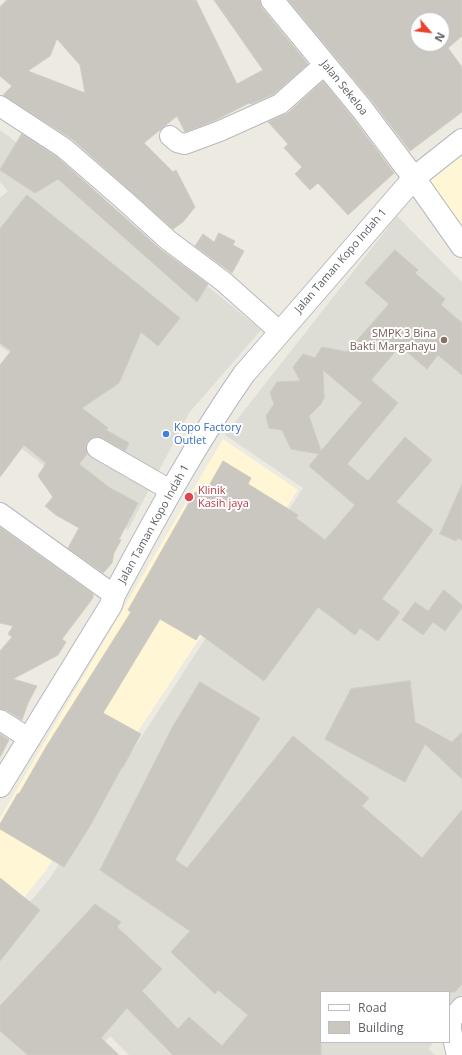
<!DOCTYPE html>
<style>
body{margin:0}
#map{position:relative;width:462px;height:1055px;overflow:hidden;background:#edeae1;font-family:"Open Sans",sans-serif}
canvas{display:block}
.legend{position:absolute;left:320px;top:991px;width:130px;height:52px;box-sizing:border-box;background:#fff;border:1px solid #bdbec0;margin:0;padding:5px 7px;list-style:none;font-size:12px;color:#595d62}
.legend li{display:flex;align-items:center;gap:8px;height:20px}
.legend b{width:20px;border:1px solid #bdbec0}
.north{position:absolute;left:410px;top:12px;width:40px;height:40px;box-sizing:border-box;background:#fff;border:1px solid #bdbec0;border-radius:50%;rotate:118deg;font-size:11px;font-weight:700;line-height:16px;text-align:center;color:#595d62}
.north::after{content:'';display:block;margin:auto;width:14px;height:18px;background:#e9432a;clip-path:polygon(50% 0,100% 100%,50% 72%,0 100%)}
</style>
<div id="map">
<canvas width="462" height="1055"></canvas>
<ul class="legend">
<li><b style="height:5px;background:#fff"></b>Road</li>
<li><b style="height:11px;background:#c9c7c0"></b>Building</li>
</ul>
<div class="north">N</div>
</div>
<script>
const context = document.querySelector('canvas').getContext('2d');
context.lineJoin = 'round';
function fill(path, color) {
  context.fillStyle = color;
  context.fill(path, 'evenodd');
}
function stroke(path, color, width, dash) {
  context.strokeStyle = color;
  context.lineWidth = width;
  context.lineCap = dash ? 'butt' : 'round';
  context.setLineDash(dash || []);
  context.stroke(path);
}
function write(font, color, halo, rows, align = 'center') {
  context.font = font + ' "Open Sans",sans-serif';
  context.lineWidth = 4;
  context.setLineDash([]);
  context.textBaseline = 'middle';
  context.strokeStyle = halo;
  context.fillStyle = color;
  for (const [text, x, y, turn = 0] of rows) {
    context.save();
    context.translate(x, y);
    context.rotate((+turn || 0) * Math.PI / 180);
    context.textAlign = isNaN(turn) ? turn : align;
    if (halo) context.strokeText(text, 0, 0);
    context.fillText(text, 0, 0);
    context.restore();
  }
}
fill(new Path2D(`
 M462 156V245L423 186Z
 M223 439 298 490 44 873 0 927V818Z`), '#fef6d5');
fill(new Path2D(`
 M0 130 206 285 261 330 189 413 128 530 0 432 30 368 0 346V198L8 191 0 182Z
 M397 216 462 282V1010L449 1025V992H321V1042H434L428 1049 435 1055H129L110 1036 92 1055H0V938L50 878 303 488 225 435Z`), '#dddcd5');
const building = new Path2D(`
 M7 0H196L237 84 263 70 214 0H260L262 8 308 64 274 94 251 104 249 103 214 121 185 132 177 116 144 143 173 172 176 170 195 207 183 222 173 229 72 139 3 95 12 86 0 76V7ZM57 39 80 65 85 93 28 71 50 56Z
 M288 0H462V36L448 48 462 67V112L410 151 372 101ZM418 20H442V44H418Z
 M323 81 352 117 394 173 348 215 318 183 310 190 295 174 302 167 284 148 288 144 268 122 288 113Z
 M22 134 57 157 160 249 208 284 197 302 58 179 35 193 0 170Z
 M27 195 180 318 158 346 141 332 119 383 82 408 108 428 106 430 129 443 125 451 102 438 97 437 92 438 87 442 86 448 87 454 79 464 110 488 138 503 119 539 121 540 114 553 112 563 103 573 68 548 79 528 56 515 45 506 53 497 38 476 46 463 24 445 0 477V365L11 351 0 343V229Z
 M219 233 235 241 233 245 244 251 232 273 195 246 203 234 214 242Z
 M395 250 418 270 415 273 445 299 441 305 462 323V375L438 355 427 369 400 346 371 380 398 403 347 464 368 481 405 437 432 460 396 502 433 530 382 599 400 612 378 641 360 628 355 635 318 607 264 681 200 634 196 640 160 619 103 713 141 734 123 767H122L90 826 64 867 0 829V824L18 793 19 794 46 747 131 612 128 610 195 492 203 496 223 461 251 478 248 484 298 515 296 518 325 540 355 505 309 466 319 454 291 449 282 430 269 428 266 416 274 404 270 393 277 382 300 381 293 367 303 354 315 358 322 347 347 352 389 304 365 283ZM323 370 362 403 321 451 309 416 321 404 324 398Z
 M462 485V540L457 538 456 541 440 534Z
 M0 527 93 594V598L62 639 66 642 58 655 13 679 37 686 28 703 22 720 6 710 0 709V651L12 637 8 634 13 626 0 623Z
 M444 590 462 605V608L445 631 433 622 423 635 402 620 415 602 428 611Z
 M410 681 415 722 452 742 462 732V779L425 744 405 782 325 739 351 689Z
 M200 682 260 718 175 860 187 868 293 736 369 798 362 806 422 858 462 810V984L455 992H321V1055H173L127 1008 101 1038 119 1055H28L0 1031V1006L95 904 121 922 117 927 162 969 142 991 178 1029 189 1017 222 1046 248 1015 218 990 215 994 171 952 190 931 100 870 172 728Z
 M0 734 9 740 0 757Z
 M0 878 40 910 0 961Z`);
fill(building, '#c9c7c0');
stroke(building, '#d1ccbf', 1);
const minor = new Path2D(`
 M0 106 64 148 124 200 168 240 224 282 280 332
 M170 136 177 142 185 144 220 131 280 104 325 64
 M97 448 170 490
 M0 513 114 595
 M0 720 30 739
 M457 1055 451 1030V1020L462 1007`);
const tertiary = new Path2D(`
 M272 0 362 109 414 178 462 246`);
const secondary = new Path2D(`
 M0 786 111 605 114 595C155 519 195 444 244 374L414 178 462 140`);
stroke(minor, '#b6b9be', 22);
stroke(tertiary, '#b6b9be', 24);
stroke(secondary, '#b6bac0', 24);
stroke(minor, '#fff', 20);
stroke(tertiary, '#fff', 22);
stroke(secondary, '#fff', 22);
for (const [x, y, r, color] of [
 [444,340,4,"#8d6e63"],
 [166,434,4,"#3f7fe0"],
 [189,497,5,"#e0444e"]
]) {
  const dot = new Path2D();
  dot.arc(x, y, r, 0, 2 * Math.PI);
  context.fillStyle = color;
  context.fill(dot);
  stroke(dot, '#fff', 1.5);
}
write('11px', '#595d62', '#fff', [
 ["Jalan Sekeloa",344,88,51],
 ["Jalan Taman Kopo Indah 1",341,261,-49],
 ["Jalan Taman Kopo Indah 1",154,524,-61]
]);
write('11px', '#785e54', '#fff', [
 ["SMPK 3 Bina",436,334],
 ["Bakti Margahayu",436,347]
], 'right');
write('11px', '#366cbe', '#fff', [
 ["Kopo Factory",174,428],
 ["Outlet",174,441]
], 'left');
write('11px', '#be3a42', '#fff', [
 ["Klinik",198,491],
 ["Kasih jaya",198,504]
], 'left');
</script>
